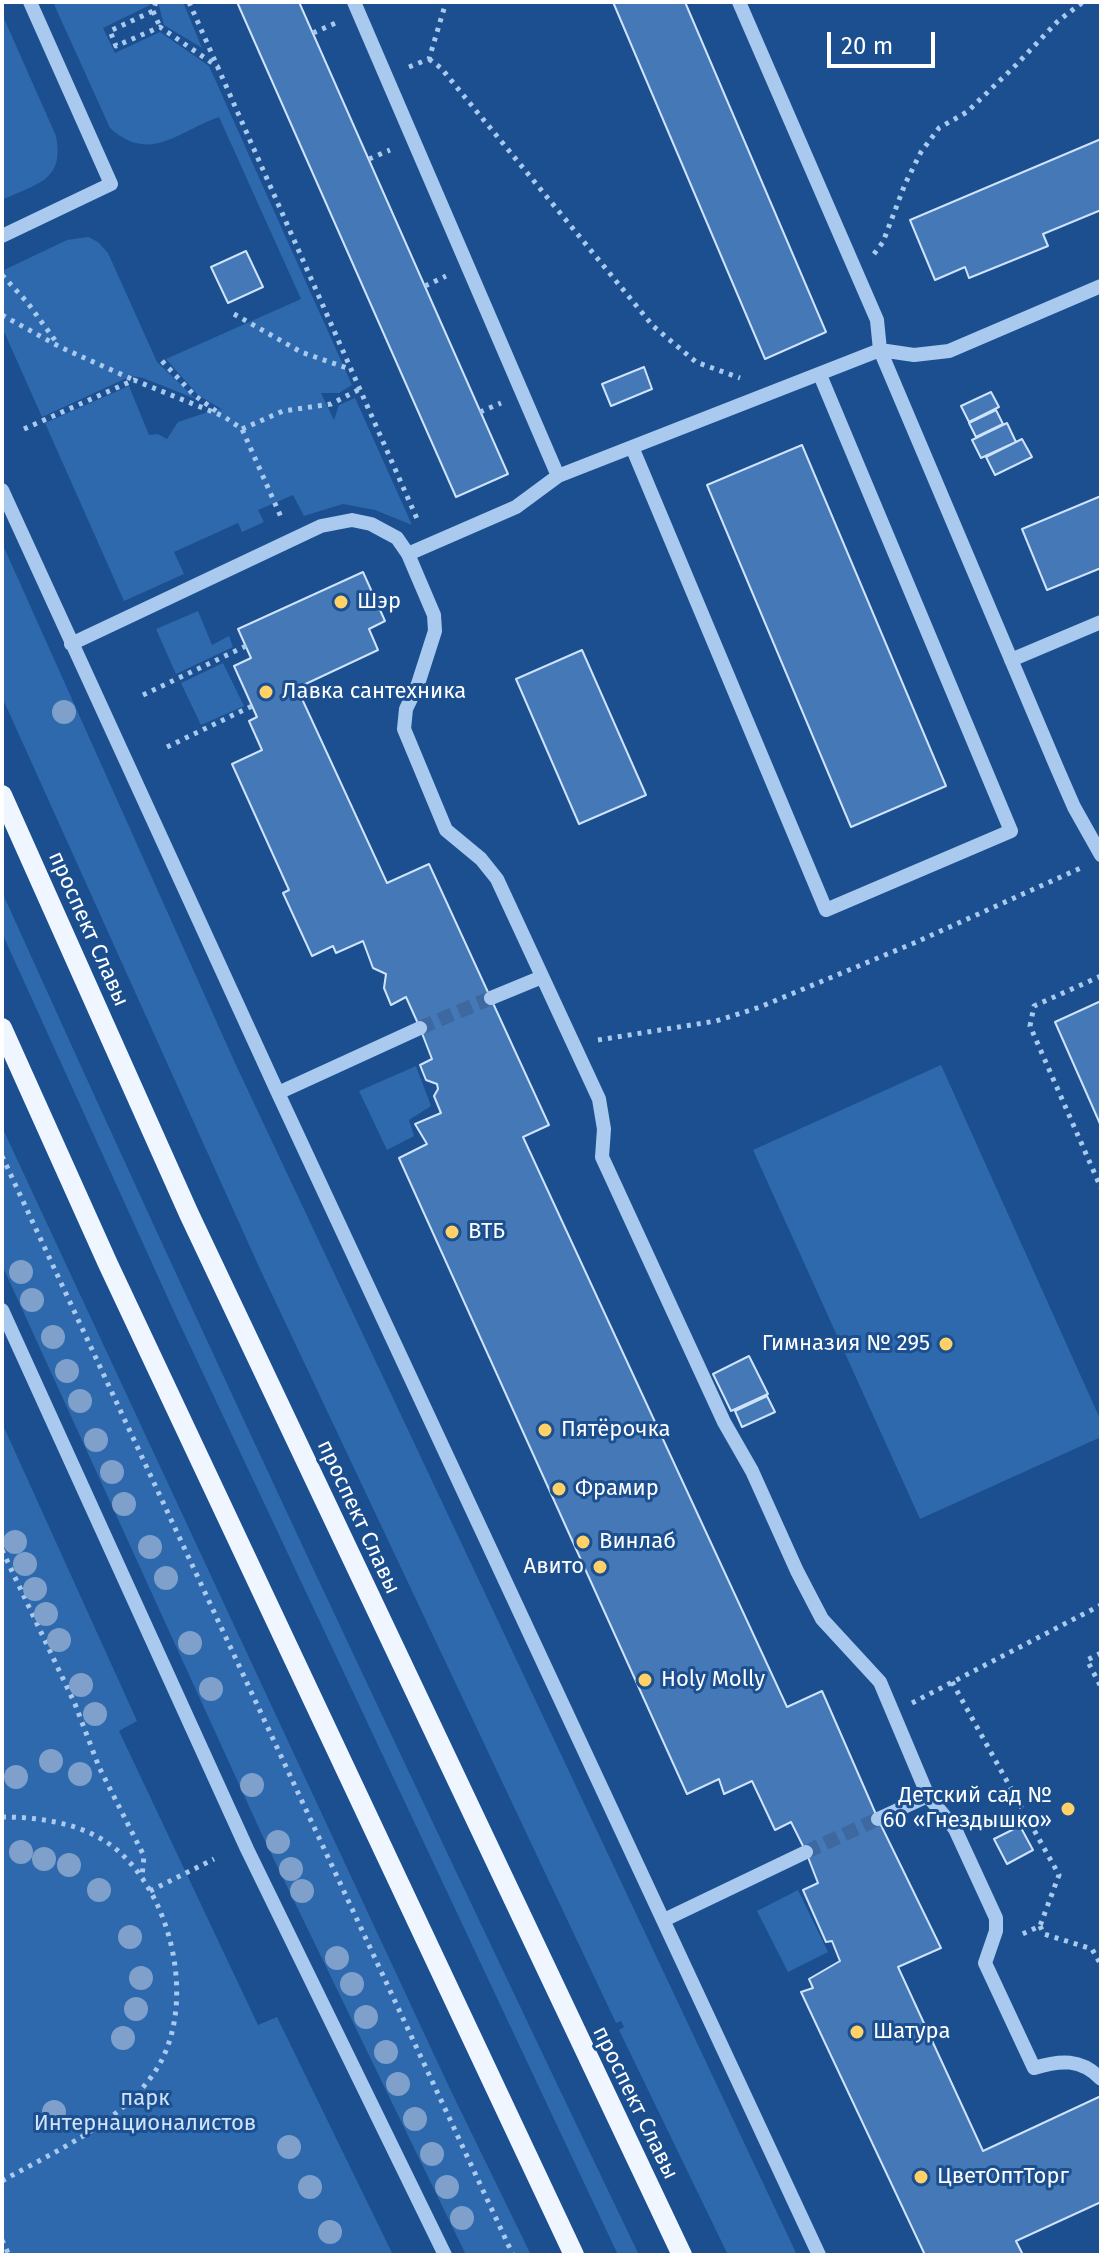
<!DOCTYPE html>
<meta charset="utf-8">
<style>
body{margin:0}
#map{position:relative;width:1103px;height:2257px;overflow:hidden;background:#1b4f8f;font-family:"Fira Sans",sans-serif}
canvas{display:block}
.frame{position:absolute;inset:0;border:4px solid #fff;pointer-events:none}
.scale{position:absolute;left:827px;top:32px;width:108px;height:36px;box-sizing:border-box;border:4px solid #fff;border-top:0;padding-left:10px;font-size:24px;line-height:28px;white-space:nowrap;color:#fff;-webkit-text-stroke:6px #1b4f8f;paint-order:stroke}
</style>
<div id="map">
<canvas width="1103" height="2257"></canvas>
<div class="frame"></div>
<div class="scale">20 m</div>
</div>
<script>
const context = document.querySelector('canvas').getContext('2d');
context.lineJoin = 'round';
function fill(path, color) {
  context.fillStyle = color;
  context.fill(path, 'evenodd');
}
function stroke(path, color, width, dash) {
  context.strokeStyle = color;
  context.lineWidth = width;
  context.lineCap = dash ? 'butt' : 'round';
  context.setLineDash(dash || []);
  context.stroke(path);
}
function write(font, color, halo, rows, align = 'center') {
  context.font = font + ' "Fira Sans",sans-serif';
  context.lineWidth = 6;
  context.setLineDash([]);
  context.textBaseline = 'middle';
  context.strokeStyle = halo;
  context.fillStyle = color;
  for (const [text, x, y, turn = 0] of rows) {
    context.save();
    context.translate(x, y);
    context.rotate((+turn || 0) * Math.PI / 180);
    context.textAlign = isNaN(turn) ? turn : align;
    if (halo) context.strokeText(text, 0, 0);
    context.fillText(text, 0, 0);
    context.restore();
  }
}
fill(new Path2D(`
 M53 2H151L150 5 103 28 115 53 160 32 209 66 352 385 339 393H321L334 420 339 405 355 398 412 525 375 510 343 504 304 516 293 495 258 510 264 522 242 532 238 523 174 552 184 574 124 601 45 423 129 386 149 435 158 434 167 439 178 422 217 409 223 410 198 395 166 359 301 299 219 117C177 132 150 164 110 128Z
 M158 2H183L202 48 164 25Z
 M2 14 56 136C65 181 36 184 2 200Z
 M88 237 98 242 108 253 157 362 196 399 143 378 131 376 42 417 2 327V271L67 240Z
 M2 543 235 1063 797 2255H728L619 2030 624 2027 621 2021 616 2023 260 1269 2 697Z
 M198 611 212 645 229 636 233 647 176 674 156 629Z
 M223 663 244 706 201 725 181 683Z
 M2 892C208 1349 422 1803 639 2255H618L176 1316 2 933Z
 M941 1065 1101 1421V1437L920 1519 753 1150Z
 M416 1066 431 1106 409 1120 414 1136 387 1150 359 1091Z
 M2 1127 450 2089 531 2255H466L264 1839 2 1265Z
 M2 1423 137 1721 119 1731 258 2025 277 2017 393 2255H2Z
 M798 1890 828 1952 788 1972 757 1911Z`), '#2e69ad');
const building = new Path2D(`
 M237 2H299L508 474 456 497Z
 M613 2H685L826 332 765 359Z
 M1101 139V210L1043 234 1048 246 969 278 965 267 935 280 910 220Z
 M246 251 263 287 228 303 211 267Z
 M644 367 652 389 611 406 602 384Z
 M991 392 999 407 969 422 961 406Z
 M996 410 1003 424 976 437 969 423Z
 M1007 423 1016 442 981 458 972 440Z
 M1022 439 1032 457 995 475 986 457Z
 M802 445 946 786 851 827 707 485Z
 M1101 496V568L1047 590 1022 529Z
 M363 572 385 621 369 629 378 650 297 688 387 883 429 864 549 1125 523 1137 787 1707 822 1691 878 1819 941 1948 898 1967 983 2151 1101 2096V2202L1016 2241 1023 2255H925L801 1992 813 1988 809 1979 840 1961 832 1941 826 1942 803 1890 818 1883 806 1852 791 1822 775 1830 752 1781 724 1794 719 1779 687 1794 399 1158 427 1144 415 1124 441 1113 434 1096 438 1089 437 1084 426 1080 420 1065 432 1059 420 1028 406 997 391 1005 384 988 386 974 373 968 363 941 336 953 333 946 312 956 283 893 289 890 232 764 262 750 249 721 257 717 234 666 251 658 238 629Z
 M582 650 646 795 579 824 516 679Z
 M1101 1001V1126L1055 1022Z
 M749 1356 768 1394 731 1411 713 1374Z
 M767 1396 775 1412 742 1427 735 1411Z
 M1020 1826 1033 1850 1007 1864 994 1839Z`);
fill(building, '#4478b7');
stroke(building, '#cfe3fa', 2);
stroke(new Path2D(`
 M420 1028 491 998
 M806 1852 878 1819`), '#3d69a0', 14, [14, 7]);
stroke(new Path2D(`
 M156 2 153 11 110 31 116 46 160 27 218 67
 M189 2 418 521
 M153 11 160 27
 M313 33 338 22
 M429 59 441 68 653 326 696 362 740 378
 M409 67 429 59 446 2
 M369 159 390 150
 M874 254 883 242 905 184 921 152 939 128 967 112 1016 65 1058 21 1083 2
 M2 275 27 302 57 343
 M425 286 446 276
 M234 314 301 352 350 369
 M2 315 60 347 134 380
 M162 361 194 395 216 411
 M480 412 501 403
 M24 429 134 380 223 416 242 429 281 517
 M242 429 283 411 331 404 360 389
 M143 695 246 646
 M167 747 252 706
 M1101 976 1034 1006 1030 1026 1101 1188
 M598 1040 716 1021 760 1007 914 943 1083 867
 M2 1156 513 2255
 M2 1550 75 1704 99 1767 144 1856 142 1877
 M1101 1653 1087 1660 1101 1687
 M952 1682 1059 1875 1040 1926 1018 1936
 M912 1703 1101 1605
 M2 1817C40 1817 81 1823 112 1846 173 1892 199 2008 154 2073 119 2124 55 2151 2 2181
 M150 1891 214 1859
 M1040 1926 1044 1934 1092 1949 1101 1965
 M2 2240 9 2255`), '#a9c9ee', 5, [4, 6]);
stroke(new Path2D(`
 M354 2 558 476
 M739 2 877 320 880 350 1057 768 1074 807 1101 855
 M2 236 111 184 30 2
 M632 447 826 910 1011 831 820 375
 M2 490 278 1093 819 2255
 M408 554 516 507 558 476 880 350 914 355 949 351 1101 286
 M71 644 321 526 352 520 371 524 397 538 408 554 434 615 435 631 418 684 406 709 404 729 446 830 481 859 497 879 599 1099 604 1129 602 1157 724 1422 752 1471 797 1571 822 1619 880 1682 928 1796 955 1829 996 1918V1931L985 1963 1034 2068C1060 2060 1081 2058 1101 2079
 M1011 660 1101 622
 M491 998 542 977
 M278 1093 420 1028
 M2 1310 247 1849 445 2255
 M878 1819 928 1796
 M664 1920 806 1852`), '#a9c9ee', 14);
stroke(new Path2D(`
 M2 795 189 1214 682 2255
 M2 1028 108 1264 574 2255`), '#f0f6ff', 20);
context.fillStyle = '#7ea0ca';
for (const [x, y] of [
 [64,712],
 [21,1272],
 [32,1300],
 [53,1337],
 [67,1371],
 [80,1401],
 [96,1440],
 [112,1472],
 [124,1504],
 [15,1542],
 [150,1547],
 [25,1564],
 [166,1578],
 [35,1589],
 [46,1614],
 [59,1640],
 [190,1643],
 [81,1685],
 [211,1689],
 [95,1714],
 [51,1761],
 [80,1774],
 [16,1777],
 [252,1785],
 [278,1842],
 [21,1852],
 [44,1859],
 [69,1865],
 [291,1869],
 [99,1890],
 [302,1891],
 [130,1937],
 [337,1958],
 [141,1978],
 [352,1984],
 [136,2009],
 [366,2017],
 [123,2038],
 [386,2052],
 [398,2084],
 [54,2112],
 [415,2119],
 [289,2147],
 [432,2154],
 [310,2187],
 [447,2187],
 [462,2218],
 [330,2232]
]) {
  context.beginPath();
  context.arc(x, y, 12, 0, 2 * Math.PI);
  context.fill();
}
for (const [x, y, r, color] of [
 [341,602,8,"#ffd166"],
 [266,692,8,"#ffd166"],
 [452,1232,8,"#ffd166"],
 [946,1344,8,"#ffd166"],
 [545,1430,8,"#ffd166"],
 [559,1489,8,"#ffd166"],
 [583,1542,8,"#ffd166"],
 [600,1567,8,"#ffd166"],
 [645,1680,8,"#ffd166"],
 [1068,1809,8,"#ffd166"],
 [857,2032,8,"#ffd166"],
 [921,2177,8,"#ffd166"]
]) {
  const dot = new Path2D();
  dot.arc(x, y, r, 0, 2 * Math.PI);
  context.fillStyle = color;
  context.fill(dot);
  stroke(dot, '#1b4f8f', 3);
}
write('22px', '#fff', '#1b4f8f', [
 ["Шэр",357,602],
 ["Лавка сантехника",282,692],
 ["ВТБ",468,1232],
 ["Гимназия № 295",930,1344,"right"],
 ["Пятёрочка",561,1430],
 ["Фрамир",575,1489],
 ["Винлаб",599,1542],
 ["Авито",584,1567,"right"],
 ["Holy Molly",661,1680],
 ["Детский сад №",1052,1796,"right"],
 ["60 «Гнездышко»",1052,1821,"right"],
 ["Шатура",873,2032],
 ["ЦветОптТорг",937,2177]
], 'left');
write('22px', '#fff', '#1b4f8f', [
 ["проспект Славы",88,929,66],
 ["проспект Славы",358,1517,65],
 ["проспект Славы",635,2103,64]
]);
write('22px', '#cfe3fa', '#1b4f8f', [
 ["парк",145,2099],
 ["Интернационалистов",145,2124]
]);
</script>
